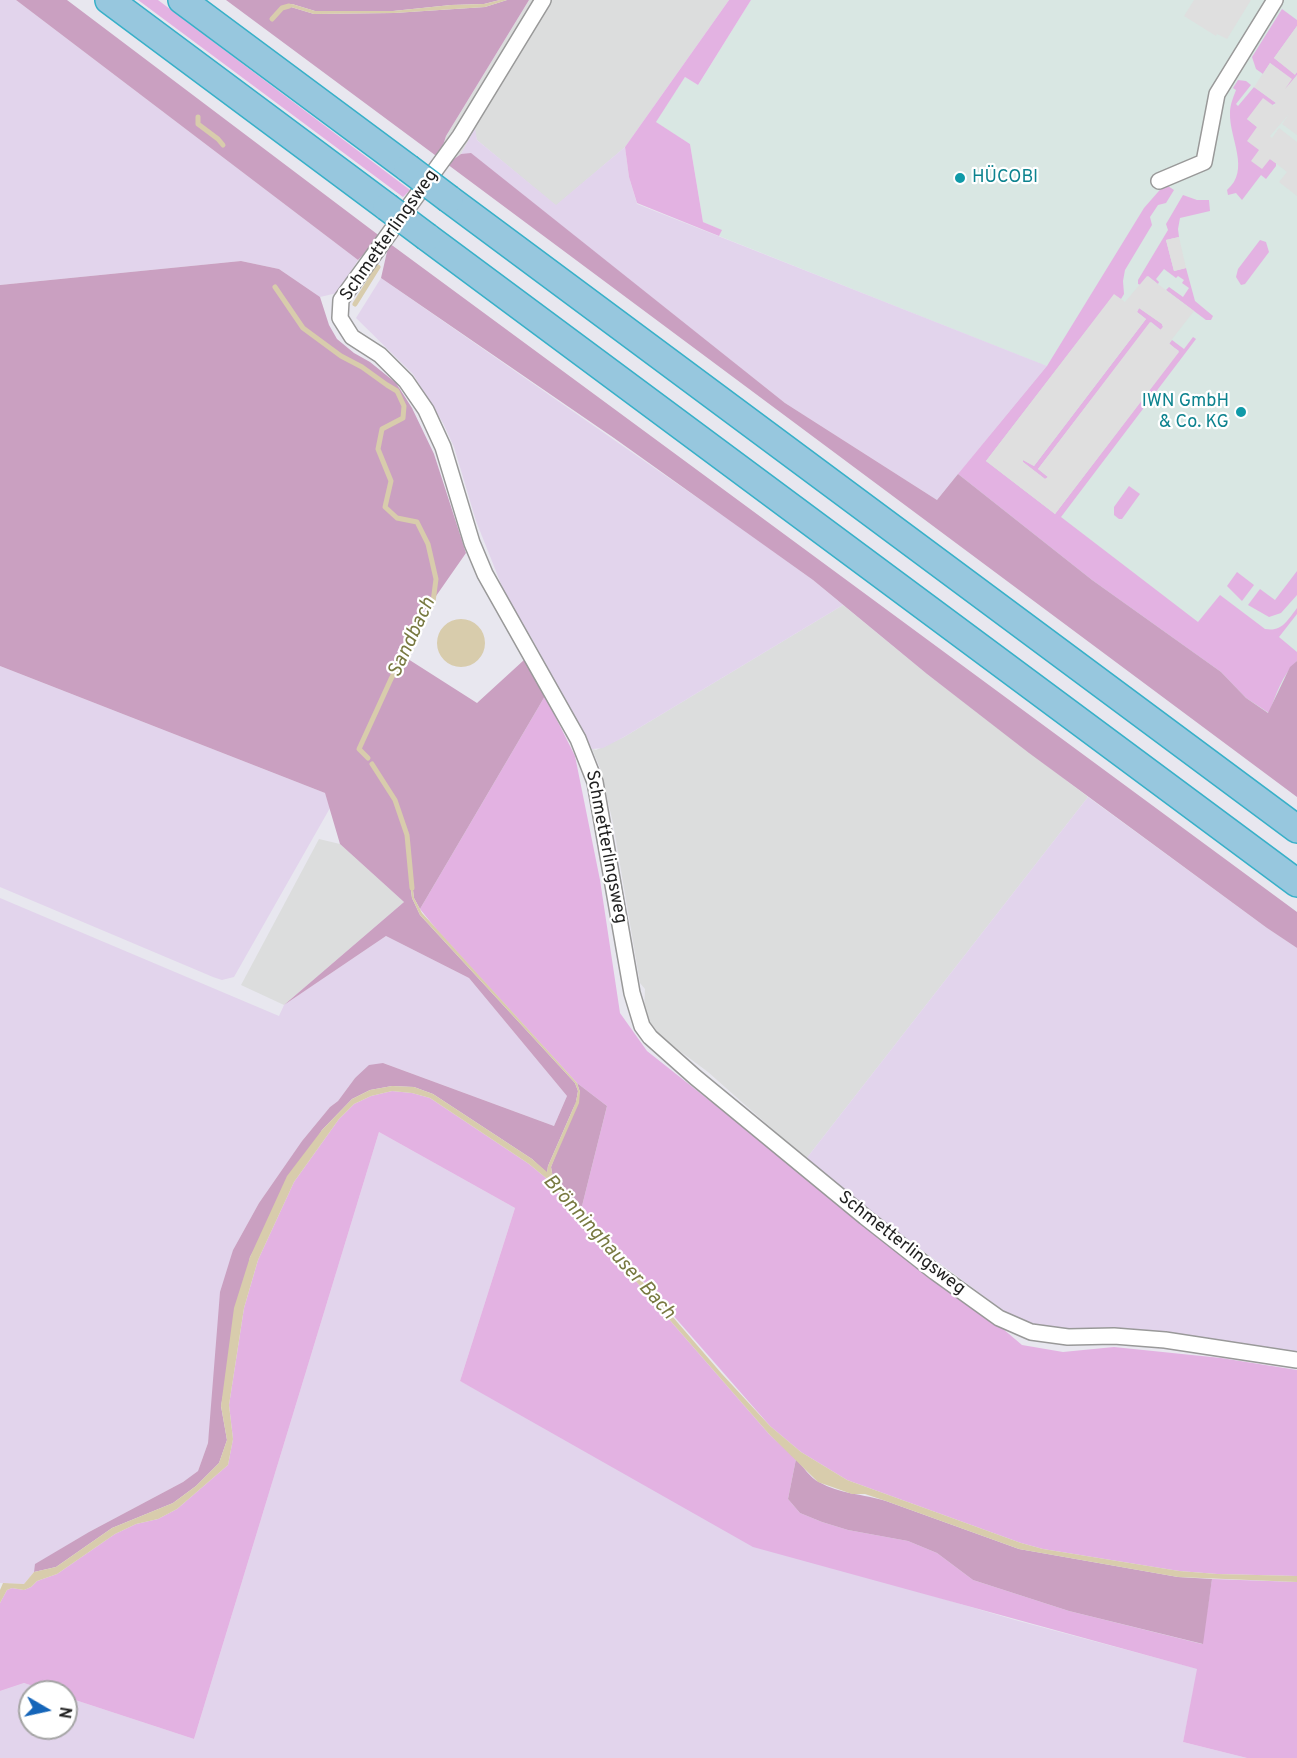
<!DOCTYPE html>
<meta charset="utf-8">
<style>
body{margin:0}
#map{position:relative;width:1297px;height:1758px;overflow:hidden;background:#e8e7ef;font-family:Overpass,sans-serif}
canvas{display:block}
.north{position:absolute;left:18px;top:1680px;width:60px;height:60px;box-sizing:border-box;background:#fff;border:2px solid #a5a5a5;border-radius:50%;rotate:99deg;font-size:16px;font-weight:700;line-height:24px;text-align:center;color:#1f1f1f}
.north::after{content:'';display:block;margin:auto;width:21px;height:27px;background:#1565b9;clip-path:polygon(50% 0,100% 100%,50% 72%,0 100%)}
</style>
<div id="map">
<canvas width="1297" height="1758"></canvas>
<div class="north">N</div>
</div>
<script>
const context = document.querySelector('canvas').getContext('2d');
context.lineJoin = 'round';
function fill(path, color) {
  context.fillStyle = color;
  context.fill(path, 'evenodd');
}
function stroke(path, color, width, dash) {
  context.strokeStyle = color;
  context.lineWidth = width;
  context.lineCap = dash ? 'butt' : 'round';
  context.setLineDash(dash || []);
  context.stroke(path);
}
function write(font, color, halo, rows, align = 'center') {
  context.font = font + ' Overpass,sans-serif';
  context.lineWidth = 4.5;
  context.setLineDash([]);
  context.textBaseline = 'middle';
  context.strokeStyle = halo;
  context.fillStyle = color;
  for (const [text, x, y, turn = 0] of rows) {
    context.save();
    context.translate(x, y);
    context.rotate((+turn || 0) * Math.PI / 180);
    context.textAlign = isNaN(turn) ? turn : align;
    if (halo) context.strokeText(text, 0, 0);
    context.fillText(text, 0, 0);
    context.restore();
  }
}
fill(new Path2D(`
 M529 0H729L625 147 556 206 477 140 474 130 461 154 447 164 439 158 446 136Z
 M843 605 927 674 1088 797 806 1159 708 1072 650 1029 644 1010 645 989 640 983 613 823 600 768 592 749 596 750 624 737Z
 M319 839 340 844 404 902 284 1005 241 985Z`), '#dcdddd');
fill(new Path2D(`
 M751 0H1297V761L937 500 1046 366 719 236 721 230 703 222 690 144 655 122 685 77 698 85Z`), '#d9e7e3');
fill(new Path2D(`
 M0 0H16L358 260 337 293 320 297 279 269 241 261 0 285Z
 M475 128 477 140 556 205 625 147 629 177 637 204 1047 366 937 500 785 403 471 154H461Z
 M381 278 738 526 813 580 843 605 624 737 603 748 592 749 531 637 507 599 476 521 454 447 443 423 413 374 356 318Z
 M0 666 325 793 330 808 234 977 222 980 213 977 0 887Z
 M1088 797 1267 928 1297 948V1356L1226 1341 1114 1329 1065 1334 1015 1319 865 1208 806 1159Z
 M0 898 279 1016 284 1005 386 936 469 978 567 1096 554 1126 383 1063 355 1078 338 1101 330 1107 302 1141 259 1203 233 1250 208 1443 198 1471 183 1482 89 1532 36 1564 34 1572 24 1584 0 1583Z
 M379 1132 515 1208 460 1381 893 1584 1015 1620 1198 1669 1183 1742 1247 1758H0V1691L24 1683 51 1692H30V1728H66V1697L194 1739Z`), '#e2d4ec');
fill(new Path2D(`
 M138 0H158L410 190 403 197Z
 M729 0H751L698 85 685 77 656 122 690 144 703 222 722 230 719 236 637 203 629 177 625 147Z
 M1282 9 1297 20V26L1274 58 1295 74 1297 72V75L1287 89H1284L1291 79 1270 63 1263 74 1256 69 1252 57Z
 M1238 80 1246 81 1251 85 1236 104 1238 106 1254 87 1276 103 1247 119 1257 127 1270 159 1276 163V166L1266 179 1261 175 1242 200 1236 193 1228 195 1227 190C1251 170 1229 138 1230 113 1230 105 1233 98 1236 90L1233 88Z
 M1165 184 1174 190 1166 203 1158 205 1150 217 1152 225 1125 270 1123 281 1124 294 1121 299 1114 295 986 461 1055 514 1179 351 1169 344 1172 340 1184 349 1193 337 1196 339 1061 517 1198 622 1220 595 1265 629C1282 632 1287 621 1297 608V614L1279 637 1297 652V661C1282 675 1276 695 1269 713L1246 698 1221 672 1092 580 958 474 1047 366 1144 208Z
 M1183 195 1197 200H1209L1210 211 1180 218 1178 229 1179 237 1166 240 1174 271 1186 268 1195 301 1213 316 1211 320H1206L1166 290 1169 287 1183 297 1189 288 1182 283 1184 280 1178 276 1176 278 1164 269 1156 279 1159 282 1158 284 1148 276 1141 285 1138 284V280L1168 230 1166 224Z
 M1260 240 1266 242 1269 252 1245 284 1241 285 1236 277 1238 269Z
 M1139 308 1162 324 1163 327 1161 330 1151 322 1038 469 1048 477 1045 479 1023 462V460L1034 466 1146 319 1137 312Z
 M1129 486 1140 494 1122 519H1119L1114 515V507Z
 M1297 571V595L1281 613 1269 617 1248 605 1260 589 1275 600Z
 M1237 572 1254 585 1242 601 1227 586Z
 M545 696 575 756 600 880 620 1013 647 1051 858 1218 989 1317 1022 1345 1063 1352 1114 1347 1221 1358 1297 1370V1576L1217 1574 1179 1571 1043 1549 1021 1543 847 1480 801 1452 770 1426 581 1210 607 1106 577 1083 437 930 420 909Z
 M392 1091 412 1093 430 1098 529 1164 546 1178 769 1434 796 1459 788 1499 800 1513 822 1522 848 1530 908 1541 937 1553 973 1580 1069 1611 1202 1644 1212 1579 1297 1582V1758H1247L1183 1742 1197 1669 753 1547 460 1381 515 1208 379 1132 194 1739 66 1697V1692H51L24 1683 0 1691V1603L7 1590 12 1588 24 1590 31 1587 37 1581 57 1574 115 1534 136 1524 158 1519 177 1509 228 1465 233 1439 229 1405 244 1308 258 1260 294 1182 339 1119 354 1104 371 1096Z`), '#e3b2e2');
fill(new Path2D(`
 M16 0H67L381 237 358 260Z
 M226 0H500L484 4 451 5 393 11H315L292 4 281 7 272 17 274 19 283 9 291 7 314 14 394 13 485 7 507 0H529L446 136 439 158Z
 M471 153 785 403 937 500 958 474 1092 580 1221 672 1246 698 1268 713 1290 667 1297 661V797L447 164 461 154Z
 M389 243 1297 912V948L1267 928 1029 753 927 674 813 580 614 438 381 278Z
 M241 261 279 269 320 297 329 325 337 339 354 353 370 362 396 383 412 408 434 454 466 553 397 652 477 703 524 660 545 696 420 909 414 898 412 882 410 883 412 898 420 915 575 1083 578 1091 576 1102 548 1166 547 1173 532 1159 433 1094 414 1087 392 1086 370 1090 352 1099 322 1130 250 1257 221 1406 227 1440 219 1463 196 1486 173 1503 112 1528 56 1567 34 1572 35 1564 89 1532 183 1482 198 1471 208 1443 220 1292 233 1250 259 1203 302 1141 330 1107 338 1101 355 1078 369 1065 383 1063 554 1126 567 1096 469 978 386 936 284 1005 404 902 340 844 325 793 0 666V285Z
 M577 1083 607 1106 581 1210 553 1178 551 1167 580 1092Z
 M796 1459C803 1466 810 1478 819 1482 839 1494 864 1494 886 1501L1019 1549 1178 1577 1212 1579 1203 1644 1069 1611 973 1580 937 1553 908 1541 848 1530 822 1522 800 1513 788 1499Z`), '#caa0c1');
fill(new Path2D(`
 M1194 0H1251L1227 39 1217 34 1216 36 1184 16Z
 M1297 26V72L1295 75 1274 58Z
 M1270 63 1292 79 1285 89 1297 75V135L1282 124 1289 114 1270 136 1272 138 1279 128 1297 142V196L1279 182 1287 172 1282 168 1270 159 1262 169 1251 161 1259 150 1247 141 1257 127 1247 119 1263 98 1274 106 1276 103 1254 87Z
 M1179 237 1186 268 1174 271 1166 240Z
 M1147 276 1194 311 1169 343 1179 352 1055 514 986 461 1114 294 1125 302ZM1139 308 1162 324 1163 327 1160 330 1150 322 1038 469 1048 477 1045 479 1023 462V460L1034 466 1146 319 1137 312Z`), '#dfdfdf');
fill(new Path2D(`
 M500 0H507L485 7 394 13 314 14 291 7 283 9 281 7 292 4 315 11H393L451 5 484 4Z
 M437 643a24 24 0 1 1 48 0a24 24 0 1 1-48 0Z
 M410 882H412L414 898 422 913 577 1083 580 1092 579 1103 551 1167 553 1178 722 1374 770 1426 801 1452 847 1480 1021 1543 1043 1549 1179 1571 1217 1574 1297 1576V1582L1178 1577 1019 1549 886 1501 865 1494H852L818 1482 769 1434 546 1178 529 1164 430 1098 412 1093 392 1091 371 1096 354 1104 339 1119 294 1182 258 1260 244 1308 229 1405 233 1439 228 1465 177 1509 158 1519 136 1524 115 1534 57 1574 37 1581 31 1587 24 1590 12 1588 7 1590 0 1603V1590L3 1583 24 1584 34 1572 56 1567 112 1528 173 1503 196 1486 219 1463 227 1440 221 1406 234 1308 250 1257 287 1176 322 1130 352 1099 370 1090 392 1086 414 1087 433 1094 532 1159 547 1172 548 1166 576 1102 578 1091 575 1083 420 915 412 898Z`), '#d8ccac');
stroke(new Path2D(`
 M272 19 282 8 289 6
 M198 117V124L218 139 223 145
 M275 287 303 328 341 356 362 367 387 385 397 391 404 406 403 418 382 429 378 449 391 481 385 507 397 518 417 522 428 544 436 579 433 602 391 679 359 749 368 758
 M355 304 378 267
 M372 764 395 800 407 835 412 888`), '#d8ccac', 5);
const minor = new Path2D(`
 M543 0 460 136 341 300 340 318 352 337 380 355 406 381 426 410 443 447 472 543 485 574 578 739 595 782 632 993 642 1026 650 1037 695 1077 865 1217 935 1272 999 1318 1031 1332 1068 1337 1114 1336 1165 1340 1297 1360
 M1159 181 1204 162 1217 94 1275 0`);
const motorway = new Path2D(`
 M109 0 387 207
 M182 0 408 168
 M449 199 1297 829
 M427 237 1297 883`);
stroke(minor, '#999', 18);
stroke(motorway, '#38b0c8', 30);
stroke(minor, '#fff', 15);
stroke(motorway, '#97c7de', 27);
const motorwayBridge = new Path2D(`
 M408 168 449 199
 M387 207 427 237`);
stroke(motorwayBridge, '#38b0c8', 30, []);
stroke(motorwayBridge, '#97c7de', 27);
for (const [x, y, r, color] of [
 [960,178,6,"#0f9aa8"],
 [1241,412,6,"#0f9aa8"]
]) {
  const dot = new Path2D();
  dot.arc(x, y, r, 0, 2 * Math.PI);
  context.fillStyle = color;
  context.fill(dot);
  stroke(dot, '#fff', 2);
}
write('18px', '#0d838f', '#fff', [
 ["HÜCOBI",972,178],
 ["IWN GmbH",1229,402,"right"],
 ["& Co. KG",1229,423,"right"]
], 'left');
write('18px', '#1f1f1f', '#fff', [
 ["Schmetterlingsweg",390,236,-55],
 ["Schmetterlingsweg",605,847,79],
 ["Schmetterlingsweg",901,1244,38]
]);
write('italic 20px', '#787941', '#fff', [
 ["Sandbach",413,638,-65],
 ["Brönninghauser Bach",608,1248,48]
]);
</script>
